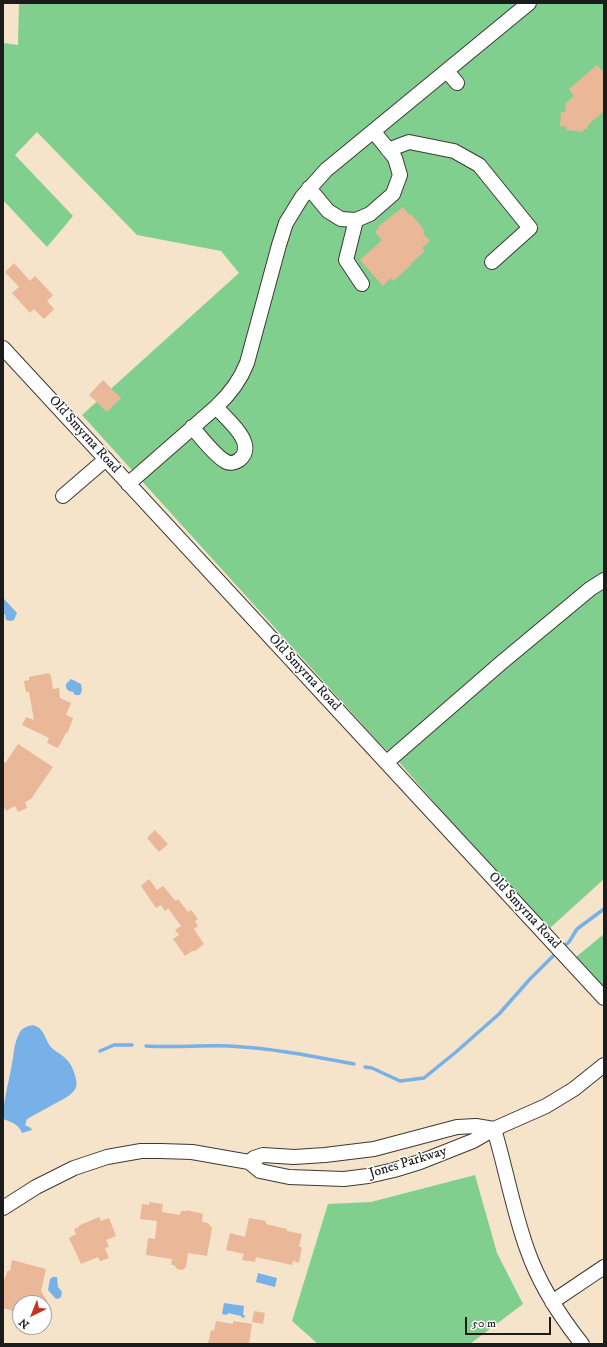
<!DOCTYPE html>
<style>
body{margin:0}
#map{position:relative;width:607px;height:1347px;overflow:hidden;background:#f5e3ca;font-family:"IM FELL DW Pica",serif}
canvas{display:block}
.frame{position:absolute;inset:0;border:4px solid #1c1c1c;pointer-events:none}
.north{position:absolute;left:12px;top:1295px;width:40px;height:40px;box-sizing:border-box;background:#fff;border:1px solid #a4a4a4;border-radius:50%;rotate:223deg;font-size:11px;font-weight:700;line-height:16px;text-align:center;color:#1c1c1c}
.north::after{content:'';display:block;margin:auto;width:14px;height:18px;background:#c8321e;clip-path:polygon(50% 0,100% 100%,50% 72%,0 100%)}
.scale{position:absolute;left:465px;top:1317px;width:86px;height:18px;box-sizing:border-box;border:2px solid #1c1c1c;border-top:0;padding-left:5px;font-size:12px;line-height:14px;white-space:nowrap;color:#1c1c1c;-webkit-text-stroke:3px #fff;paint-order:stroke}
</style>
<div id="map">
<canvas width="607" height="1347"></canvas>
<div class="frame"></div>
<div class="north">N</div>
<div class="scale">50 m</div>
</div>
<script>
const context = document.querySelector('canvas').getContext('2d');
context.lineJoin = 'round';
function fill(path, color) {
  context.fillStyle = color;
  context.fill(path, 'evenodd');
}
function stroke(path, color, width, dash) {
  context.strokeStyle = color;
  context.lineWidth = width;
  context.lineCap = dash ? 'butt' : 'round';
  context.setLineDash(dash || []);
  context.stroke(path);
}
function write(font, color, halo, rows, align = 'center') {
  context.font = font + ' "IM FELL DW Pica",serif';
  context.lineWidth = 3;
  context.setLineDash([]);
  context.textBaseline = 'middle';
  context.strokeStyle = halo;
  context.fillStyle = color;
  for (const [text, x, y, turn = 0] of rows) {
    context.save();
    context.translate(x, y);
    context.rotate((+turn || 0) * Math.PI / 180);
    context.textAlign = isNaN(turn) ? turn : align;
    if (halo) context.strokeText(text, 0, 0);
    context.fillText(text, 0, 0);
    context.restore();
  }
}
fill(new Path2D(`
 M19 3H604V879L549 929 452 823 400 763 382 746 82 415 239 273 221 251 137 235 37 132 15 155 73 216 47 247 3 200V43L18 45Z
 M604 934V988L576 957Z
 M475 1175 497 1253 523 1304 470 1344H318L292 1321 328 1204 371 1202Z`), '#80cf8f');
fill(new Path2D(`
 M4 599 17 613 14 620 11 621 6 620 5 614 3 615Z
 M71 679 81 684 82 690 80 695H75L73 692 69 691 66 688V684Z
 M33 1025C44 1028 44 1037 50 1046 52 1049 56 1051 60 1054 70 1061 73 1067 76 1079 78 1088 74 1092 67 1097L27 1119 25 1125 31 1128 32 1130 22 1133C19 1124 11 1122 3 1119 3 1102 8 1086 11 1069 14 1057 13 1044 20 1032 22 1028 28 1026 33 1025Z
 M258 1273 277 1278 275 1287 256 1282Z
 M53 1277H57L58 1287 62 1292 61 1297 58 1299 55 1298 48 1290 50 1279Z
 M224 1303 244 1306 243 1315H245L244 1318 241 1317V1316L228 1313 227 1315 222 1314Z`), '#77b1e8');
stroke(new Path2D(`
 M563 947 569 942 577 929 604 909
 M146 1046C173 1048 201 1045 229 1046 271 1048 312 1056 354 1064
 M100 1051 114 1045H132
 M365 1067 372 1068 400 1081 424 1078 456 1052 499 1014 530 979 558 951`), '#77b1e8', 3.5);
fill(new Path2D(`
 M597 65 604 73V111L588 125 587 129H584L583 132 566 130 567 127 560 126 561 112H565L566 103 574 96 569 89Z
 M403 207 409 215 411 214 425 231 423 233 430 241 422 248 425 251 410 264 411 265 393 281 391 278 383 286 360 260 382 240 375 232 379 228 378 227Z
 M14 263 30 281 35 276 53 295 47 301 54 309 44 319 34 309 30 313 12 293 19 287 5 272Z
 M103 380 121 398 107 412 89 395Z
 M49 673 51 676 53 689 59 688 60 698 71 703 66 715 73 718 68 732 66 733 58 748 47 743 49 738 22 725 26 717 34 720 29 692H26L24 681 29 680V677Z
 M18 744 53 767 31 799 25 802 27 808 18 812 15 806 6 811 3 806V763L6 762Z
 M155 830 168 844 159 852 147 838Z
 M149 879 157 890 163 886 173 898 176 901 178 899 188 912 191 910 198 919 195 921 198 926 194 929 204 944 195 951H192L185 956 173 939 179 935 175 930 181 926 168 908 165 911 161 905 156 908 141 886Z
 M149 1202 163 1204 162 1212 180 1215 181 1211H187V1210L203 1214 202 1222 208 1223 212 1228 207 1256 188 1253 186 1267 182 1270 177 1269 174 1265H171L172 1259 146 1255 148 1238 155 1239 157 1221 140 1219 142 1204 149 1205Z
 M99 1217 101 1221 109 1218 116 1236 106 1240 109 1247 105 1248 109 1258 100 1261 98 1257 81 1264 69 1238 76 1234 74 1229 79 1227 78 1226Z
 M249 1218 266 1221V1224L287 1229V1231L302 1234 299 1247H302L299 1263 293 1261 292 1265 256 1257 255 1262 242 1260 244 1254 226 1250 230 1233 245 1237Z
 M12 1260 46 1269 41 1291 48 1303H20V1313L3 1308V1283L8 1270 10 1271Z
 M254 1311 265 1313 263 1324 252 1322Z
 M216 1321 233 1324V1321L252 1324 249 1344H208L211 1330 214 1331Z`), '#eab899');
const minor = new Path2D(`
 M447 71 457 83
 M388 150 409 142 454 151 479 165 530 228 492 262
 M309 188 328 211 341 219 356 220 370 214 393 194 400 175 395 158 374 132
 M356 220 346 260 362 284
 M3 348 604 998
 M192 427C200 436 215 456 225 461 229 464 235 463 239 460 259 444 226 419 216 407
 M128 484 216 407C230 394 240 381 247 363L279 245 286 223 302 197 326 170 529 3
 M63 496 106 459
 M387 762 501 663 590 589 604 580
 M494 1129C506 1169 513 1210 527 1249 539 1284 559 1315 582 1344
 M249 1162 254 1158 263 1155 294 1157 325 1155 374 1149 457 1127 476 1126 494 1129
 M3 1208 36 1187 74 1168 107 1157 141 1151H161L192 1152 249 1162 260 1171 289 1177 344 1179 368 1176 394 1170 420 1162 473 1141 494 1129 546 1106 574 1089 604 1065
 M552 1302 604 1267`);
stroke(minor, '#3d3a36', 16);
stroke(minor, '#fff', 14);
write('14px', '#1c1c1c', '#fff', [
 ["Old Smyrna Road",84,435,48],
 ["Old Smyrna Road",304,673,47],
 ["Old Smyrna Road",524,911,47],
 ["Jones Parkway",408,1163,-17]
]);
</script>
